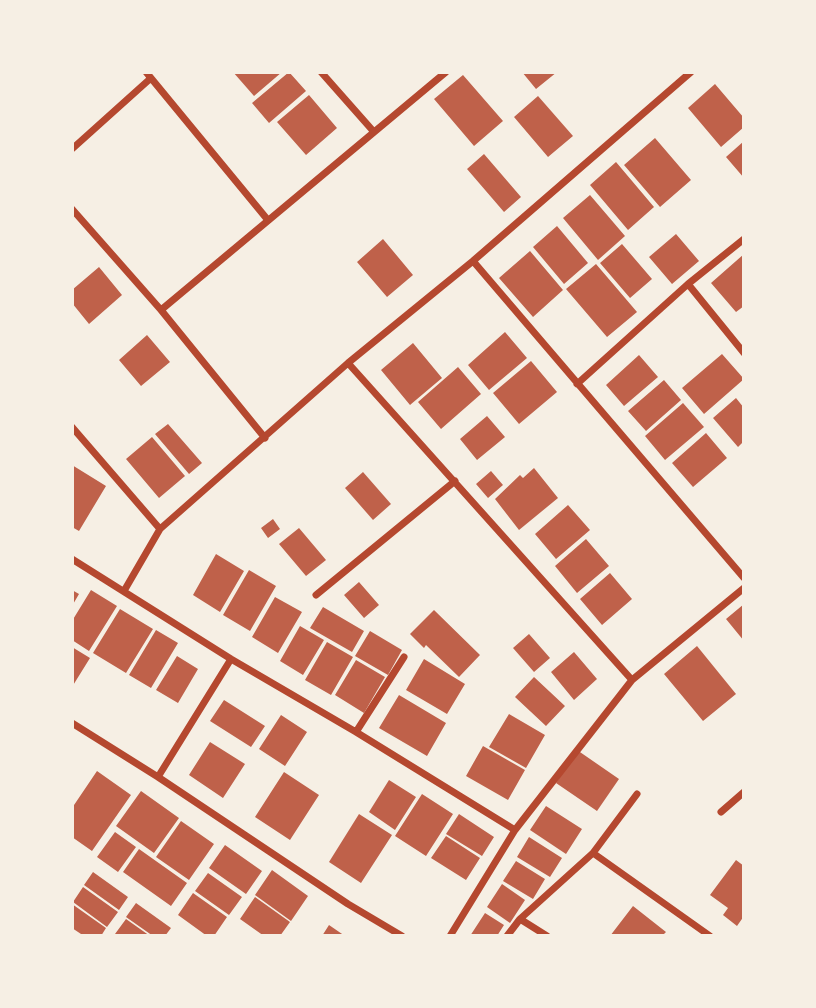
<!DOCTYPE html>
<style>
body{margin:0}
#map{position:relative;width:816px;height:1008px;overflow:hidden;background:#f6efe4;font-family:"Fira Sans Condensed",sans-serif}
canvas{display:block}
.frame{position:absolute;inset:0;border:74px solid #f6efe4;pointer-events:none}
</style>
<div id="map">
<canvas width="816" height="1008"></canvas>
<div class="frame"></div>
</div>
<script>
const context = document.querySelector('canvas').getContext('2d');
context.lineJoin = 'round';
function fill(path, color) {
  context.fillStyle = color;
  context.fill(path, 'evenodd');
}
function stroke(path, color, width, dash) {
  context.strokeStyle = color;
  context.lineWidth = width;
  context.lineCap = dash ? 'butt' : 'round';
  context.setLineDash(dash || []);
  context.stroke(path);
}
fill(new Path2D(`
 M233 72H282L254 96Z
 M289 72 306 91 269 123 252 103Z
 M522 72H557L536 89Z
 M463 75 503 121 474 146 434 99Z
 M715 84 744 118V127L721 147 688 108Z
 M309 95 337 128 306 155 277 122Z
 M538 96 573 136 548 157 514 117Z
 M655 138 691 180 660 207 624 165Z
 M744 141V178L726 157Z
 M484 154 521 197 504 212 467 169Z
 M616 162 654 207 628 230 590 185Z
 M590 195 625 236 598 260 563 218Z
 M557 226 588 263 564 284 533 247Z
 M676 234 699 261 672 284 649 257Z
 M383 239 413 275 387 297 357 262Z
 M622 244 652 279 630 298 600 263Z
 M530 251 563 290 533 317 499 278Z
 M744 254V306L736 312 711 283Z
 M596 264 637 312 607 337 566 289Z
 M99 267 122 295 89 324 72 303V290Z
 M505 332 527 358 489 390 468 365Z
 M147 335 170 362 141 386 119 360Z
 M413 343 442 378 410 405 381 370Z
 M722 354 744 379 704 414 682 388Z
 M639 355 658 377 624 406 606 385Z
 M531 361 557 392 519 424 493 393Z
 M458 367 481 394 441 429 418 402Z
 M664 380 681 400 646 431 628 411Z
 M736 398 744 408V441L738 447 713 418Z
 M683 403 704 427 665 460 645 436Z
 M487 416 505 437 477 460 460 439Z
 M168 424 202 463 189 474 155 434Z
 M706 433 727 458 693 487 672 463Z
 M152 437 185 476 159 498 126 459Z
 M72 465 106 486 79 531 72 527Z
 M534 468 558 498 519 530 495 499 520 475 523 478Z
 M491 471 503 485 488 498 476 484Z
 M363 472 391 504 373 520 345 488Z
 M568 505 590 530 556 559 535 534Z
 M273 519 280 529 268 538 261 528Z
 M299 528 326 560 306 576 279 544Z
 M586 539 609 566 577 593 555 566Z
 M216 554 244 571 220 612 193 595Z
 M249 570 276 586 250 631 223 615Z
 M610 573 632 599 602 625 580 599Z
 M359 582 379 605 364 618 344 595Z
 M72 590 79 594 72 606Z
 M91 590 117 606 89 651 72 640V621Z
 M275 597 302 612 278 653 252 637Z
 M744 604V641L726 619Z
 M323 607 364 631 352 652 310 628Z
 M120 609 153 629 126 673 93 653Z
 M434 610 480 655 459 677 426 645 424 648 410 634Z
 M300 626 324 640 303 675 280 661Z
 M156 630 178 643 151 688 129 675Z
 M370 631 402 650 388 675 355 656Z
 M529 634 550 658 534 672 513 648Z
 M327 642 353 657 331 695 305 680Z
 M697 646 736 694 703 721 664 674Z
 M72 647 90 658 72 687Z
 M574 652 597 679 574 700 551 672Z
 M177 656 198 669 178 703 156 690Z
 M424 659 465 684 447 714 406 690Z
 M356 660 385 677 364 713 335 695Z
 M534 677 565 706 546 726 515 697Z
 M399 695 446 723 427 756 379 728Z
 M224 700 265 726 251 747 210 721Z
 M509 714 545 735 526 768 489 747Z
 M281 715 307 732 285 766 259 749Z
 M210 742 245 764 223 798 189 775Z
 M483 746 525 770 508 800 466 776Z
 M577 750 619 779 597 811 556 783Z
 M97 771 131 795 92 851 72 837V808Z
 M284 772 319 795 290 840 255 817Z
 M389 780 416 797 395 830 369 812Z
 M141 791 179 818 154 853 116 826Z
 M422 794 453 814 426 856 395 836Z
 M546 806 582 829 566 854 530 830Z
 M359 814 392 835 361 883 329 862Z
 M459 814 494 837 482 856 446 834Z
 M181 821 214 844 189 880 156 857Z
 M115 832 136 847 118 872 97 857Z
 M446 836 480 858 466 880 431 858Z
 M529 837 562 858 550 877 517 857Z
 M225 845 262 871 246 894 209 868Z
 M139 849 187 883 171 906 123 872Z
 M736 860 744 866V916L737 926 723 915 728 908 710 895Z
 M516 861 545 879 533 899 503 881Z
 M272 870 308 896 291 921 255 895Z
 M93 872 128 897 119 910 84 885Z
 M208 873 242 897 229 915 195 891Z
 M502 884 525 900 510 923 487 907Z
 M83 887 118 912 107 927 73 902Z
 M193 893 227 917 214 936H207L178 915Z
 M255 897 290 922 280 936H264L240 919Z
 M136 903 171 928 165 936H153L126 917Z
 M72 904 106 928 101 936H84L72 928Z
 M633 906 666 932 662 936H610Z
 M485 913 504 925 497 936H470Z
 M126 919 150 936H118L115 934Z
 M329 925 345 936H322Z`), '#bf614a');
stroke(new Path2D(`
 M146 72 267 219
 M321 72 374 132
 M72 149 151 78
 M72 209 161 310 265 438
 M473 261 744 578
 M688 284 744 353
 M161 310 446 72
 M348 363 632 680
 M577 384 688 284 744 239
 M72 427 160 529
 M72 559 231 659 356 732 515 830
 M124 591 160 529 348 363 473 261 691 72
 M316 595 455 481
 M72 723 158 777 348 904 402 936
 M356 732 404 657
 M158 777 231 659
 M721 812 744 792
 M593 853 710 936
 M520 919 547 936
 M450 936 515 830 632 680 744 588
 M507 936 520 919 593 853 637 794`), '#b5482f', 7);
</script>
